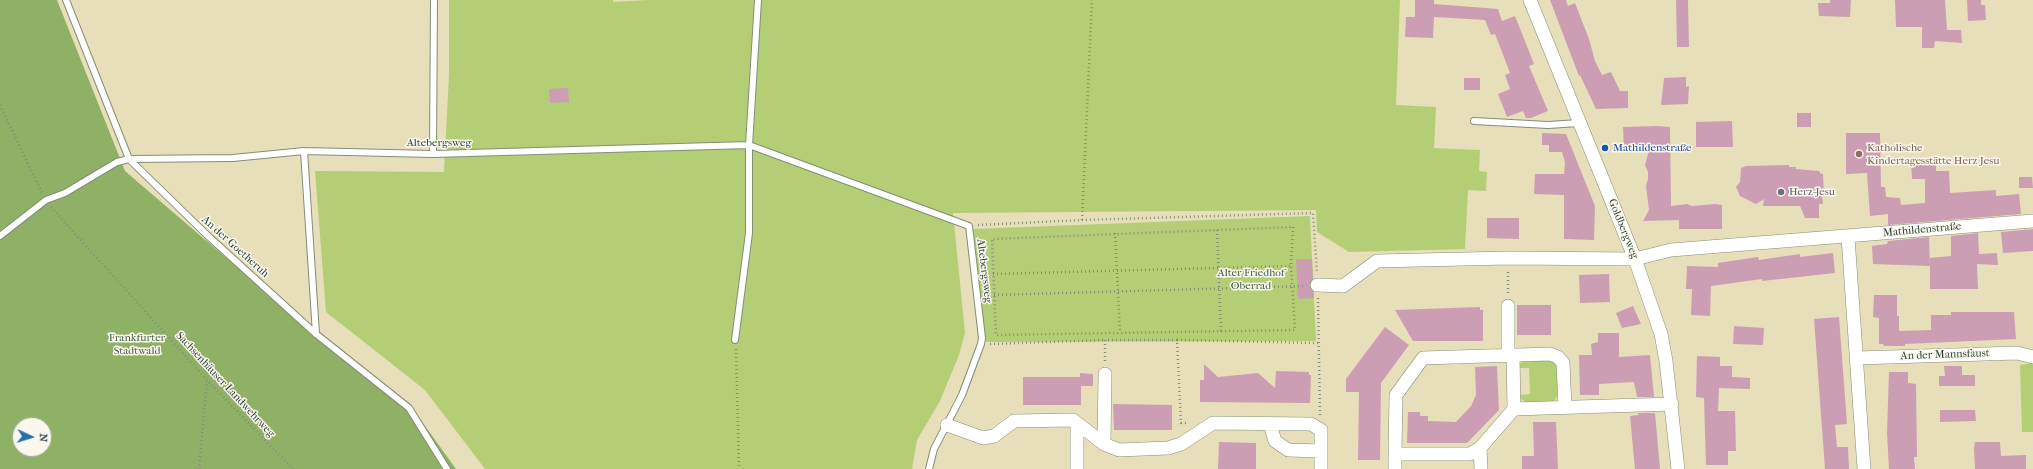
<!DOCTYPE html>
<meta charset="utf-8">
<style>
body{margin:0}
#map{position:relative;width:2033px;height:469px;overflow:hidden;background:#e7dfb9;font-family:"IM FELL French Canon",serif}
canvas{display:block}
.north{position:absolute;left:12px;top:417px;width:40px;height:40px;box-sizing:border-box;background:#fbf7ec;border:1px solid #a3ada2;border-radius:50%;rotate:94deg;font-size:11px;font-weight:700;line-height:16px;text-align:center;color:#1f3d34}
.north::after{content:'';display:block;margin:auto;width:14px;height:18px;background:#1f6fb2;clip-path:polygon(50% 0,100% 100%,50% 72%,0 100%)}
</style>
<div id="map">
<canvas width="2033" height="469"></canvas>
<div class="north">N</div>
</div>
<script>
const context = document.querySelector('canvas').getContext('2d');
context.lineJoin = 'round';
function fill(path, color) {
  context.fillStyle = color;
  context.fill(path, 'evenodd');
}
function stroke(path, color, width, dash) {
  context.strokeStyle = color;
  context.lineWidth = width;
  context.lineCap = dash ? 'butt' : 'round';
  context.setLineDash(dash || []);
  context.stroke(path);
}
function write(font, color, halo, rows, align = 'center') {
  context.font = font + ' "IM FELL French Canon",serif';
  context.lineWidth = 3;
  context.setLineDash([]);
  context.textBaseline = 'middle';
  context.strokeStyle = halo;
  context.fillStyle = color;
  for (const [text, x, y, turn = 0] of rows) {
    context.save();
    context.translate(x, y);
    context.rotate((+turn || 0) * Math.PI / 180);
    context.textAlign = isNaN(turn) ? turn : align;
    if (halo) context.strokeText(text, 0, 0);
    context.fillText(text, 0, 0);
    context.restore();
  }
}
fill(new Path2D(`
 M449 0H613V2L648 0H1400L1396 105 1436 107 1434 148 1480 150 1479 171 1487 172 1486 191 1468 190 1465 249 1349 252 1317 232 1316 210 953 213 965 333 959 355 940 401 917 440 912 469H485L425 390 326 312 315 171 444 172 449 75Z
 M1310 216 1316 341 986 342 973 229Z
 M1523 360 1554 361C1561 369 1562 395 1553 402 1542 402 1523 407 1519 395L1530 394 1529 368H1518Z
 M2033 363V432H2022L2020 365Z`), '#b3ce74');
fill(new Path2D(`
 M0 0H57L125 171 315 334 412 408 456 469H0ZM20 425H44V449H20Z`), '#8eb166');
fill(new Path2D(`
 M1415 0H1434V4L1498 9 1502 21 1515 16 1534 64 1529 66 1548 111 1531 118H1526L1523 111 1507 117 1498 94 1510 89 1505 75 1510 73 1495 34 1491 35 1485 20 1434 17 1433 38 1405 37 1406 17H1415Z
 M1550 0H1566L1568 6 1575 3 1589 39 1595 61 1602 75 1611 72 1620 91H1628V108L1596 109 1580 75 1579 76Z
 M1676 0H1688L1689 47H1677Z
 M1830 0H1851L1850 17 1819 16 1818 3H1830Z
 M1895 0H1945L1947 30H1961L1962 43 1935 41 1934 48H1922V27H1896Z
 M1967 0H1981V5H1985L1986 20 1968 21Z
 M1686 77V87L1689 86 1688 104 1661 105 1664 78Z
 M1464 78H1480V90H1464Z
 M568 88 569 102 550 103 549 89Z
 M1797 113H1811V127H1797Z
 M1732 121 1733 147H1696V122Z
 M1656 126 1670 127 1671 206 1687 204 1692 206 1715 204 1722 205V229H1679V220L1643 221 1649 210 1646 186 1648 179V172L1645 165 1649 150 1624 151 1623 127Z
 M1542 133 1566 134 1595 206 1594 240 1564 239V195L1534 194 1535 174H1564L1565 162 1562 152H1549V145H1542Z
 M1846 133H1880L1881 187H1885L1886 197 1900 198 1901 205 1925 203V179H1912L1911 160H1936V171H1949L1950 193 1996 190V196L2019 194 2021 214 1888 225V214L1870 216 1867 173 1846 174Z
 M1789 165V167H1796V169L1819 171 1821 174H1823L1824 196H1822L1823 204H1819V218H1805L1800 206H1763L1764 199 1756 204 1740 196 1736 187 1740 182 1741 168 1746 166Z
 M2019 177H2032L2033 188H2019Z
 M1487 218H1519V239L1487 238Z
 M2033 229V251L2003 253 2001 232Z
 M1978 233 1979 254 1997 253 1998 265 1977 264 1978 289H1930V258L1951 256V236Z
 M1929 237 1930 266 1873 264 1872 246 1887 244 1888 241Z
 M1833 253 1835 273 1762 281V279L1711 286 1710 316 1691 315 1692 289H1686L1687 266 1718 267V263L1758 257 1759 260 1800 254V257Z
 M1296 259H1312L1313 278 1309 285 1314 292V298L1298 299Z
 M1609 274 1610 302 1580 303 1579 275Z
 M1874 295H1897V316H1899V331L1931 330V315H1951V312H2014L2016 339 1905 344V346H1884L1883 344H1879V318L1873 317Z
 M1517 305H1551V335H1517Z
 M1633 306 1641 324 1622 328 1616 313Z
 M1480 307V310H1483V341H1413L1395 310Z
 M1839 317 1847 424 1835 425 1837 447H1848L1849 469H1825L1814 319Z
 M1734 326 1764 328 1763 345 1733 344Z
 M1385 327 1409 345 1381 383 1380 460H1358L1359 392H1346V379Z
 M1598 333H1619V357L1650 355 1654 397H1637L1634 382 1599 384V395H1580L1579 355H1592L1591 344 1598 342Z
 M1697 356 1720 357V366H1732V377L1750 378V389L1719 388 1718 411H1735L1736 451H1728V465H1706L1704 398 1696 397Z
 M1204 364 1218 377 1258 373 1275 388 1276 371 1309 372V375H1311L1310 403 1200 402V380H1204Z
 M1497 366 1499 410 1467 443H1407L1408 412H1420V416H1428V421L1456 422 1471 406 1476 395 1475 367Z
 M1944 366H1962V375H1975V386H1939V376H1945Z
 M1889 372H1908V383L1916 384 1917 457H1914L1915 469H1889L1887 433Z
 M1080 373 1093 374V386H1081V405H1023V377H1080Z
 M1113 404 1172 405V430H1114Z
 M1940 410H1975L1976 421 1940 422Z
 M1638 413H1655L1660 469H1635L1630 416 1639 415Z
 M1533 422H1556L1558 469H1522V456H1534Z
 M1219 442 1256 443V469H1218Z
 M1975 442H2000L2001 456 2026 455V469H1975L1974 449Z`), '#cb9eb3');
const lane = new Path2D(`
 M66 0 129 159 207 235 316 334 409 408 447 469
 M1474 121 1548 125 1579 123
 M304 151 316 334
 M433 154 434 0
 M0 236 46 200 65 193 117 162 129 159 233 158 304 151 433 154 749 145 969 226 982 338 981 344 962 395 934 449 929 469
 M735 340 749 233V145L758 0`);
const street = new Path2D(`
 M1530 0 1635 259 1661 334 1666 361 1678 469
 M1848 237 1864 469
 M1317 285 1343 286 1377 261 1508 258 1635 259 1671 250 2033 221
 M1508 354V306
 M1857 358 2017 353 2033 357
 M1514 409 1672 404
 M1077 423V469
 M1270 424 1275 441 1288 450 1321 451
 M947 425 983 438 994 436 1014 421 1073 420 1104 444 1119 450 1168 448 1181 444 1213 423 1311 424 1321 430V469
 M1104 444 1105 374
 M1395 454 1396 395 1423 358 1550 354 1558 357 1563 363 1565 407
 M1395 469V454H1470L1480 448
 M1481 469 1480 448 1514 409 1513 355`);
stroke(lane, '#838e76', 8);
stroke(street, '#838e76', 14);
stroke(new Path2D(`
 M0 105 42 193
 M51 207 207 380 293 469
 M1082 220 1092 0
 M978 225 1082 220 1313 213 1317 273
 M1293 227 1291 266 1295 330 996 335 992 239Z
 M1217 230 1221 331
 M1115 233 1120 333
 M993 274 1291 266
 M1508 293V270
 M994 295 1305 286
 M1318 298 1320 415
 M1177 340 1318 343
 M990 344 1105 340
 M736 349 739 469
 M1105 361V340H1177L1181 423H1188
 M199 469 207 381`), '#838e76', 2.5, [1, 3]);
stroke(lane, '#fff', 6);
stroke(street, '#fff', 13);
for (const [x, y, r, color] of [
 [1605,148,4,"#1a4fb4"],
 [1859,154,4,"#8d6e63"],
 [1781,192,4,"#6b7280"]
]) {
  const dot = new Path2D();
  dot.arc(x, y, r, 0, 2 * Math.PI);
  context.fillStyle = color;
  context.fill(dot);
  stroke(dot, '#fbf7ec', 1.5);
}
write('11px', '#1f3d34', '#fbf7ec', [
 ["Altebergsweg",439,143],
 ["Goldbergweg",1623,229,68],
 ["Mathildenstraße",1922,230,-5],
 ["An der Goetheruh",235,247,42],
 ["Altebergsweg",984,271,83],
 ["An der Mannsfaust",1945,355,-2],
 ["Sachsenhäuser Landwehrweg",225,385,47]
]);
write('11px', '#164399', '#fbf7ec', [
 ["Mathildenstraße",1613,148]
], 'left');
write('11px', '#785e54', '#fbf7ec', [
 ["Katholische",1867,148],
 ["Kindertagesstätte Herz Jesu",1867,161]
], 'left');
write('11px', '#5b616d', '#fbf7ec', [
 ["Herz-Jesu",1789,192]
], 'left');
write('11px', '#3d5a41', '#fbf7ec', [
 ["Alter Friedhof",1251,273],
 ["Oberrad",1251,286],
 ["Frankfurter",137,338],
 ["Stadtwald",137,351]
]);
</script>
